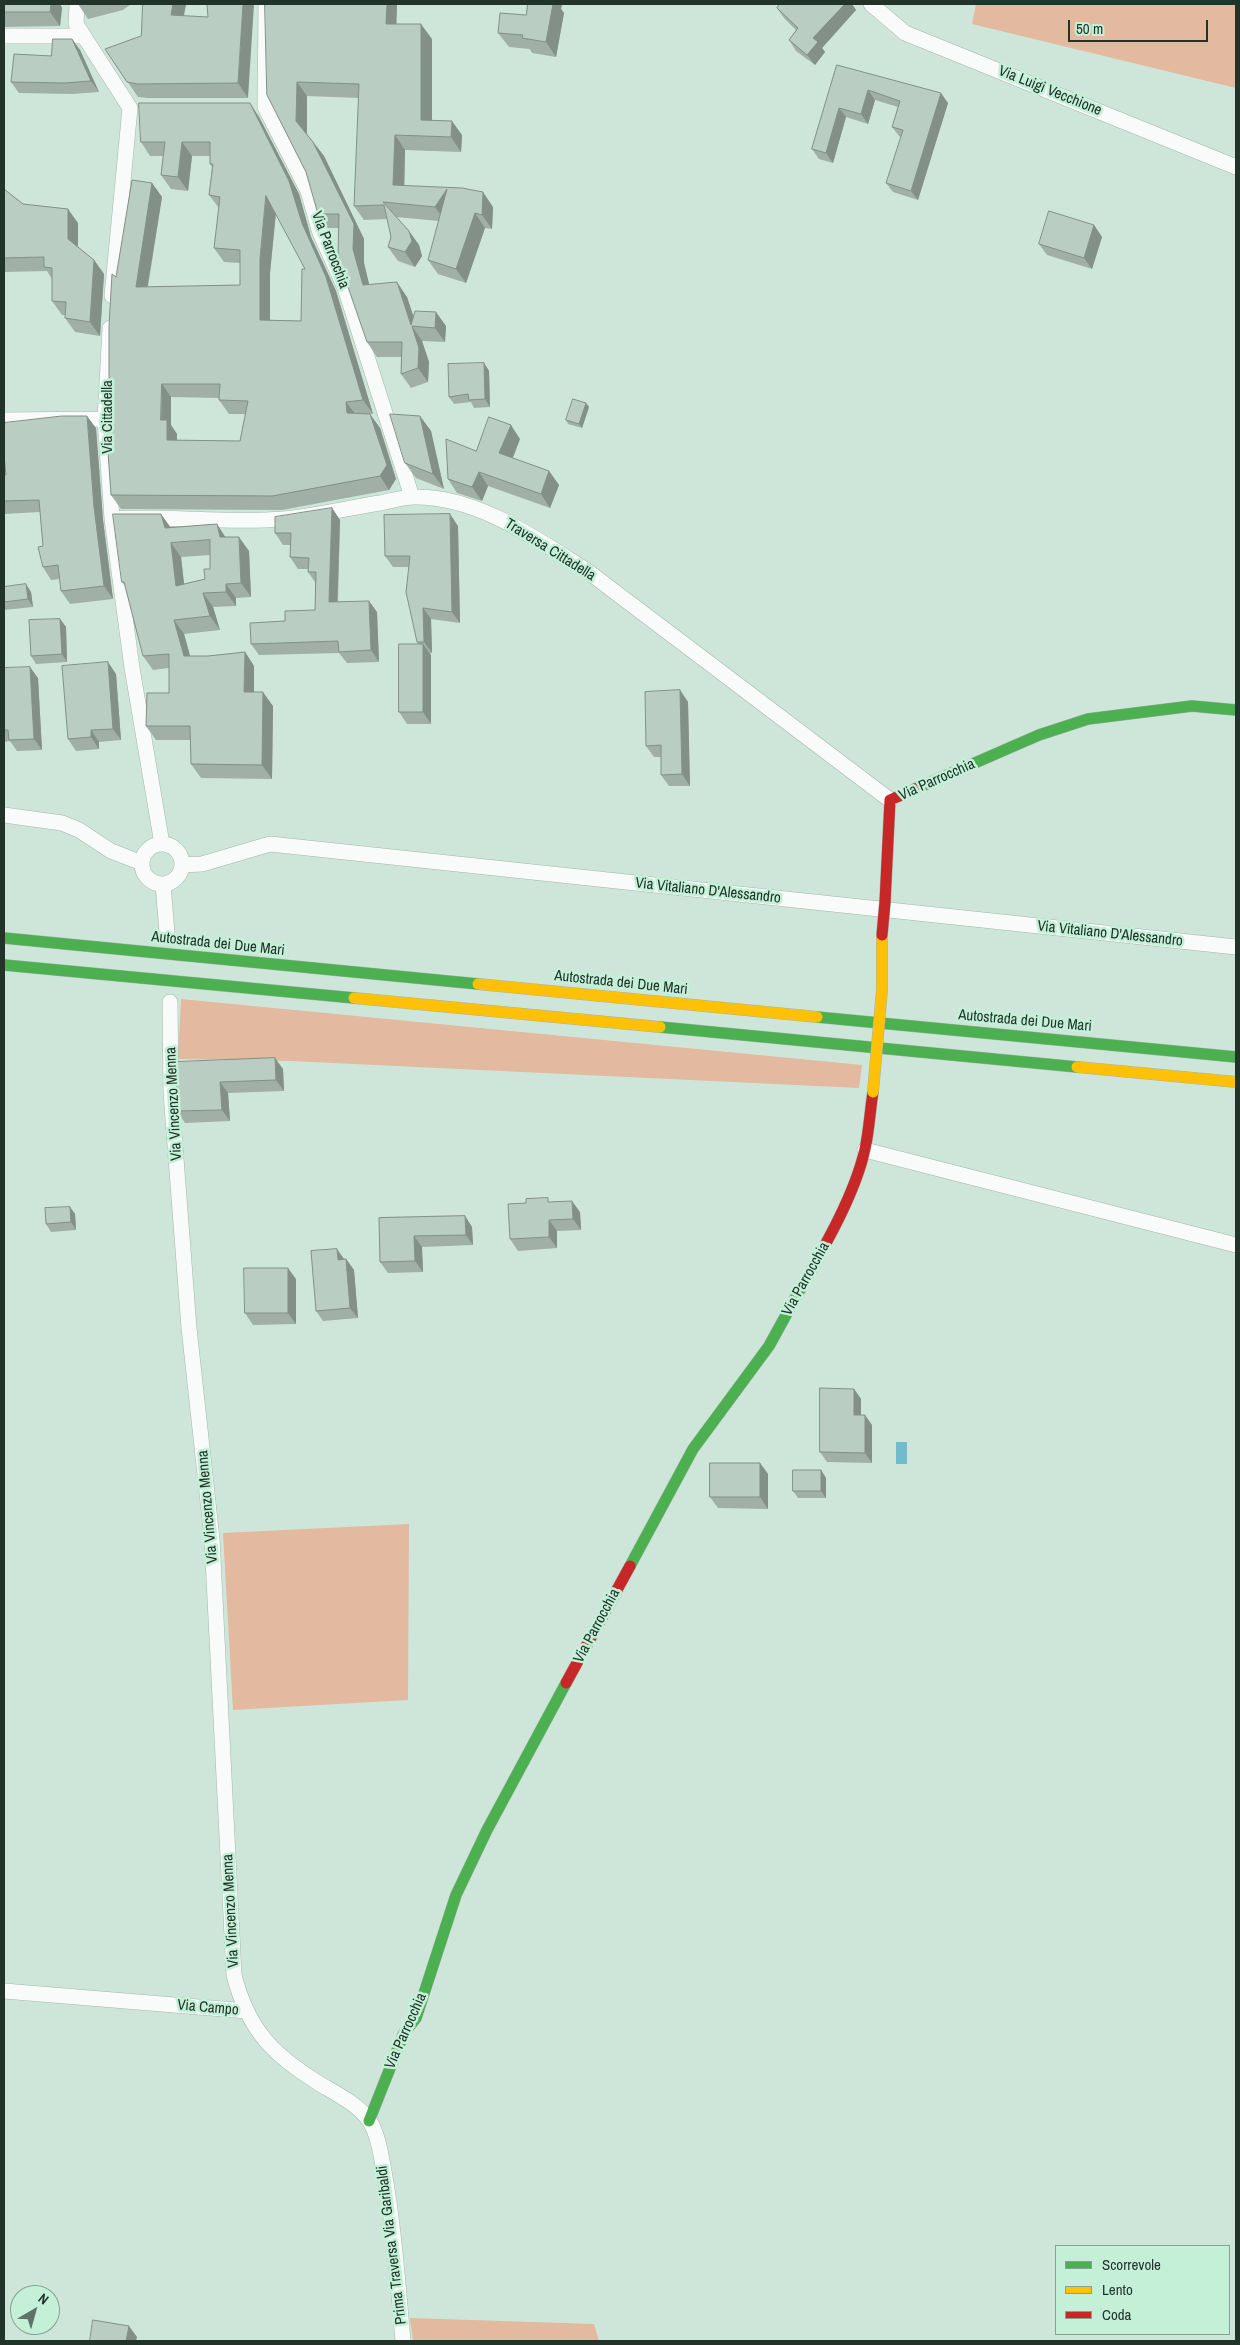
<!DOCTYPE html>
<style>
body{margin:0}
#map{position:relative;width:1240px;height:2345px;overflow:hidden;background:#cee6d9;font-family:"Archivo Narrow",sans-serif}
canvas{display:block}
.frame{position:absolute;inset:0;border:5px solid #22332a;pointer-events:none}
.legend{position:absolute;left:1055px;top:2245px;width:175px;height:90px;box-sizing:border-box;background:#c4f0d8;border:1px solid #83a492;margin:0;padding:6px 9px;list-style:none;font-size:15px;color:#22332a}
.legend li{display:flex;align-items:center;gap:10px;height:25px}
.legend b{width:25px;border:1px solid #83a492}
.north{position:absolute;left:10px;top:2285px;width:50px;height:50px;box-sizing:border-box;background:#c4f0d8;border:1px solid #83a492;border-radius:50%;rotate:38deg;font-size:14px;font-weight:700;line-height:20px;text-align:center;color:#22332a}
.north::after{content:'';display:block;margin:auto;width:18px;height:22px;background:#5e7267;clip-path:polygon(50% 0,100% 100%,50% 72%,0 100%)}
.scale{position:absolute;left:1068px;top:20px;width:140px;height:22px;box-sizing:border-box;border:2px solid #22332a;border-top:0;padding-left:6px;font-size:15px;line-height:18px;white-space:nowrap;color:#22332a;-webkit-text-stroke:4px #c4f0d8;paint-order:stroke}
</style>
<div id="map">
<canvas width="1240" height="2345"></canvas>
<div class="frame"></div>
<ul class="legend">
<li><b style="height:6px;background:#4caf50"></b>Scorrevole</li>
<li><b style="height:6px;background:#ffc107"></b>Lento</li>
<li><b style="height:6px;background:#c62828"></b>Coda</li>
</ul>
<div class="north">N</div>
<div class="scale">50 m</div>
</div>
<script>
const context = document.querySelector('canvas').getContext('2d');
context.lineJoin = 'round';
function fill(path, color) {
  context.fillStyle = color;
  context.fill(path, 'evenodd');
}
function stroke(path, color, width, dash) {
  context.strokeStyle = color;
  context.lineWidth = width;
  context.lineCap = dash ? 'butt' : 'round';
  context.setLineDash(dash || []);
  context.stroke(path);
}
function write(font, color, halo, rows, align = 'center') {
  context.font = font + ' "Archivo Narrow",sans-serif';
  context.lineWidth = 5;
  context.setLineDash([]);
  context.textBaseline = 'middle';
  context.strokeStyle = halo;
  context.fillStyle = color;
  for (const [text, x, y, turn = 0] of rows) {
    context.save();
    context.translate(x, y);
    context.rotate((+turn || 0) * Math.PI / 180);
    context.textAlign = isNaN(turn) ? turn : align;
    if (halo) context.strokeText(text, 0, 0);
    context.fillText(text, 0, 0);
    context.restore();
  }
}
fill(new Path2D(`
 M976 4H1236V88L972 24Z
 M181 999 862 1065 859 1088 291 1061 178 1059Z
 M409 1524 408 1700 233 1710 223 1533Z
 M410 2318 594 2324 599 2341H413Z`), '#e3b99f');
fill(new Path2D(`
 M896 1442H907V1464H896Z`), '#70bccd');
const street = new Path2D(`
 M77 4 76 24 130 108 112 296
 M266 4 265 107 308 191 320 233 345 288 412 497
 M871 4 905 33 1236 167
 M4 36H83
 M110 328 105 419 112 519 132 668 162 844
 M4 420 105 419
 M112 519C169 515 226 524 283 519 315 516 348 508 380 503 391 501 403 497 414 497 477 496 535 538 586 570L890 800
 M4 815 62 823 79 830 111 851 142 863
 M142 864a20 20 0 1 1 40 0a20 20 0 1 1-40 0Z
 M182 865 202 864 270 844 1236 947
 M163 884 167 933
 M170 1002 171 1093 189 1328 212 1539 234 1975C248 2030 273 2055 320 2084 337 2094 357 2104 369 2120 378 2134 381 2155 384 2171 394 2227 398 2284 403 2341
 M865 1150 1236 1245
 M4 1991 247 2011`);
const fast = new Path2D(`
 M915 789 1039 735 1088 719 1192 706 1236 710
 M4 938 478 984
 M4 965 354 998
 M817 1017 1236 1057
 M660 1027 1077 1067
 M630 1566 693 1449 769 1346 802 1286
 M369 2121 404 2033 416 2018 456 1895 487 1830 566 1683`);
const slow = new Path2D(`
 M882 935V990
 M478 984 817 1017
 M354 998 660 1027
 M1077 1067 1236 1082`);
const jam = new Path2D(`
 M885 902 890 800 915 789
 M802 1286C825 1246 855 1194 865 1149 869 1131 870 1111 873 1092
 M566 1683 630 1566`);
stroke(street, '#a3b6ab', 16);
stroke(fast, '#a3b6ab', 12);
stroke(slow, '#a3b6ab', 12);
stroke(jam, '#a3b6ab', 12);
stroke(street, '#f8fbf9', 15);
stroke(fast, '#4caf50', 11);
stroke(slow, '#ffc107', 11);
stroke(jam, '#c62828', 11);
const slowBridge = new Path2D(`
 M873 1092 882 990`);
const jamBridge = new Path2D(`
 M882 935 885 902`);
stroke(slowBridge, '#a3b6ab', 12, []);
stroke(jamBridge, '#a3b6ab', 12, []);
stroke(slowBridge, '#ffc107', 11);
stroke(jamBridge, '#c62828', 11);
fill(new Path2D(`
 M4 4H60L62 8 60 26 4 27Z
 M78 4H131L123 10 88 19Z
 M186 4 184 16 208 17 248 98H148L138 97 105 49 141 36Z
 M265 4H397L396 24 432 39V120L462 135 461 152 405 150 404 186 493 207 492 229 485 228 466 283 438 274 428 260 439 221 396 217 409 231 419 245 422 256 415 267 398 261 388 247 391 237 388 219 364 220 354 206 359 98 307 96V134L324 156 364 239V263L369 285 407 297 413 316 446 326 445 342 422 341 429 362 428 382 411 388 401 374V357H377L367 342 339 228H328L318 214Z
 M528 4H562L561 9 564 13 556 57 532 53 530 49 509 47 498 33 526 15Z
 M780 4H852L856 10 822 48 825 52 815 65 796 51 789 40 796 30 784 18 777 8Z
 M72 39 80 50 99 92 72 94 19 93 11 82 51 56Z
 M837 65 948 103 918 200 893 192 886 183 901 137 899 136 892 127 898 107 875 100 868 124 846 117 833 163 819 159 812 149Z
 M259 117 299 194 311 237 336 291 373 414H369L380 428 396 479 389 490 282 510 121 509 111 495 109 409 116 277 152 183 162 197 148 287 240 285V263L224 262 214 248 219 208 209 195 212 167 210 164V156H192L188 191 171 189 161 175 163 156H150L141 142ZM276 214 305 269 301 321 270 320V273ZM171 397 219 398V400L229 414H245L240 441 177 440V434L171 425Z
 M4 189 23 204 78 223V247L94 260 104 274 100 336 75 332 65 318V315H62L52 301V279L47 271 4 272Z
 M1094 225 1102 237 1092 269 1047 255 1039 244Z
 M484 363 489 371 490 407 474 408 471 402 454 404 449 397Z
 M586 403 589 407 582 428 568 424 566 420Z
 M420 416 431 431 444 489 416 478 405 463Z
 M96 428 103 520 113 599 70 604 61 591 60 579 51 580 43 567V546L40 512 4 514V475H6Z
 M520 439 513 458 549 471 559 485 550 508 488 486 482 501 457 493 448 479 476 451Z
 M332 508 340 520 338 602 377 612 379 662 347 663 339 653 259 655 251 644 285 621 315 610V582L308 572V569H298L290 557V545H283L275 533Z
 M458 526 460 623 431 619 432 653H430L431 655V724H407L399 712 418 644 417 642 409 567H393L385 556Z
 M171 528 226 537 249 551 251 597 236 598V606L213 607 220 630 184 634 190 656H208L245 652 254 666V692L273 706 272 779 201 778 191 764 190 740H156L146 726 169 693V668L153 670 143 656 125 586 122 582ZM210 555V569L205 579 184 584 181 557Z
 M4 587 31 592 33 607 4 610Z
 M60 619 66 627 67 662 36 664 31 656Z
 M4 668 38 678 42 750 17 751 10 741 4 742Z
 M116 674 121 740 99 742V749L76 751 68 739Z
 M680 690 688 702 690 786H669L661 775V757H654L646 746Z
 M176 1062 283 1069 284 1091 228 1093 230 1121 185 1123 177 1111Z
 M550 1202 580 1212 581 1230 557 1231V1248L518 1251 510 1239Z
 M70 1207 75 1214 76 1230 51 1232 46 1224Z
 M465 1216 472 1227 473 1245 422 1247 423 1272 388 1273 380 1262 379 1218Z
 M344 1259H346L354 1270 358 1318 323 1321 316 1311Z
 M296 1279V1324L253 1325 245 1313Z
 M854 1389 861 1399V1415L872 1425V1463L827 1462 820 1452Z
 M760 1463 768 1474V1509L718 1508 710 1497Z
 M821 1470 826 1478V1498H798L793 1491Z`), '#a0b0a7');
fill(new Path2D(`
 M51 4H60L62 8 60 26 50 12Z
 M173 4H186L181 29 171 15Z
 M243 4H254L248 98 238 83Z
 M387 4H397L396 39 386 24Z
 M553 4H562L561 9 564 13 556 57 546 42Z
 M830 4H852L856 10 822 48 825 52 815 65 807 55 813 38Z
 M421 24 432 39V134L421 120Z
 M72 39 80 50 99 92 91 81Z
 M297 82 307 96V136L296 121Z
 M868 90 875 100 868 124 861 114Z
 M941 93 948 103 918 200 911 191Z
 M250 103 259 117 299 194 311 237 336 291 373 414 363 400 302 223Z
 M839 108 846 117 833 163 826 153Z
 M452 121 462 135 461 152 451 137Z
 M395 135 405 150 404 200 393 185Z
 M182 142 192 156 188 191 178 177Z
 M313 142 324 156 364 239V263L373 300 363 285Z
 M152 183 162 197 145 301 136 287Z
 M447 189 445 221 435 207Z
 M483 192 493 207 492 229 482 215Z
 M266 196 276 210 270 273V334L260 320V259Z
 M68 209 78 223V253L68 239Z
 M475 213 485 228 466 283 456 269Z
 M1094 225 1102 237 1092 269 1084 258Z
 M409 231 419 245 422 256 415 267 405 252Z
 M94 260 104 274 100 336 90 322Z
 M397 282 407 297 417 327 411 325Z
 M436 312 446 326 445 342 435 328Z
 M412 326 422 341 429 362 428 382 418 368Z
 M484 363 489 371 490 407 485 399Z
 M162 384 171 397V425L177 434V454L167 440 161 420Z
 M346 402 356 415 347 413Z
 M586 403 589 407 582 428 579 424Z
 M370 414 380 428 396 479 389 490 380 476Z
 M87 416 96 428 103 520 113 599 104 586 94 507Z
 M420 416 431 431 444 489 433 474Z
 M511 425 520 439 509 467 499 453Z
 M549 471 559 485 550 508 541 494Z
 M479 472 488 486 482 501 472 487Z
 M332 508 340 520 337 613 329 602Z
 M161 514 171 528H165Z
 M450 514 458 526 460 623 452 612Z
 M217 524 226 538 220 537Z
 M239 537 249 551 251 597 241 583Z
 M171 543 181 557 186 601 176 586Z
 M26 584 31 592 33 607 28 599Z
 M226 584 236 598V606L226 592Z
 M203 593 213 607 220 630 210 616Z
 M369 601 377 612 379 662 371 650Z
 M423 608 431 619 432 653 424 642Z
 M60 619 66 627 67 662 62 654Z
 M174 620 184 634 194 670 184 656Z
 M423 644 431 655V724L423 712Z
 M245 652 254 666V706L244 692Z
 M108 662 116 674 121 740 113 729Z
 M30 667 38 678 42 750 34 739Z
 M680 690 688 702 690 786 682 774Z
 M263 692 273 706 272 779 262 765Z
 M91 730 99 742V749L91 737Z
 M275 1058 283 1069 284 1091 276 1080Z
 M220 1082 228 1093 230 1121 222 1110Z
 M572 1201 580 1212 581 1230 573 1219Z
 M70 1207 75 1214 76 1230 71 1222Z
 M465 1216 472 1227 473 1245 466 1235Z
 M549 1220 557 1231V1248L549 1237Z
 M414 1236 422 1247 423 1272 415 1261Z
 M337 1249 344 1259 345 1270 338 1260Z
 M346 1259 354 1270 358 1318 350 1308Z
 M288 1268 296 1279V1324L288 1313Z
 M854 1389 861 1399V1426L854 1415Z
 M865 1415 872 1425V1463L865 1453Z
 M760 1463 768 1474V1509L760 1497Z
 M821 1470 826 1478V1498L821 1491Z
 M129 2326 137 2337 136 2341H126Z`), '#829088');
const building = new Path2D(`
 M4 4H51L50 12H4Z
 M143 4H173L171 15 208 17 207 4H243L238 83 138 84 127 82 105 49 141 36Z
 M265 4H387L386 24H421V120L452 121 451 137 395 135 393 185 462 188 483 192 482 215 475 213 456 269 428 260 447 189 435 207 383 202 409 231 412 241 405 252 388 247 391 237 384 205 354 206 359 84 297 82 296 121 313 142 354 224 353 249 363 285 397 282 411 325 415 311 436 312 435 328 412 326 419 348 418 368 401 374 402 342H367L338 258 339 214H318L306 172 267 95Z
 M528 4H553L546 42 522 38 523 35 498 33 500 13 526 15Z
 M780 4H830L831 5V4H845L813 38 818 42 807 55 789 40 798 28 777 8Z
 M53 39H72L91 81 64 83 11 82 14 54 51 56Z
 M837 65 941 93 911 191 886 183 903 130 892 127 900 101 868 90 861 114 839 108 826 153 812 149Z
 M139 103H250L289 181 302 223 326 277 363 400 346 402 347 413 370 414 387 465 380 476 272 496 111 495 105 409H109V326L112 274 116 277 132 180 152 183 136 287 240 285V250L214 248 220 197 209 195 213 164H210V142H182L178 177 161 175 165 142H141ZM266 196 305 269H302L301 321 260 320V259ZM162 384H220L219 400 248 401 240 441 167 440V420H161Z
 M4 189 23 204 68 209V239L94 260 90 322 65 318 66 302 52 301V268L44 267V257L4 258Z
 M1049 211 1094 225 1084 258 1039 244Z
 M484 363 485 399 469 400 468 394 449 397 448 364Z
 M573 399 586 403 579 424 566 420Z
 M390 414 420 416 433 474 405 463Z
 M62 416H87L94 507 104 586 61 591 58 565 43 567 38 547 43 546 39 500 4 501V475H6L4 456V423Z
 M489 417 511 425 499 453 549 471 541 494 479 472 472 487 448 479 446 439 476 451Z
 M332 508 329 602 369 601 371 650 339 652 338 641 251 644 250 623 285 621V611L315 610 316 572H308L309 558 290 557 291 533H275V517Z
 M113 514H161L165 528 217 524 220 537H239L241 583 226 584V592L203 593 210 616 174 620 184 656H208L245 652 244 692H263L262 765 191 764 190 726H146L147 693H169V654L143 656 124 582H122ZM210 540V569H204L205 579 176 586 171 543Z
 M450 514 452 612 423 608 424 642H417L406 592 410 556H385L384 515Z
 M26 584 28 599 4 602V587Z
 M60 619 62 654 31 656 29 620Z
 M399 644H423V712H399Z
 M108 662 113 729 91 730V737L68 739 62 666Z
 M30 667 34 739 9 740 8 730H4V668Z
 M680 690 682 774 661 775V745L646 746 645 692Z
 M275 1058 276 1080 220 1082 222 1110 177 1111 176 1062Z
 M548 1198V1202L572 1201 573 1219 549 1220V1237L510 1239 508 1204 526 1203V1199Z
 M70 1207 71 1222 46 1224 45 1208Z
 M465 1216 466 1235 414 1236 415 1261 380 1262 379 1218Z
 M337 1249 338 1260 346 1259 350 1308 316 1311 311 1251Z
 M244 1268H288V1313H245Z
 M820 1388 854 1389V1415H865V1453L820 1452Z
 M710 1463H760V1497H710Z
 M793 1470H821V1491H793Z
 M93 2320 129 2326 126 2341H90Z`);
fill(building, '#bacdc2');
stroke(building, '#829088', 1);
write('15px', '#22332a', '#c4f0d8', [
 ["Via Luigi Vecchione",1050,91,22],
 ["Via Parrocchia",330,250,69],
 ["Via Cittadella",108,417,-90],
 ["Traversa Cittadella",550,550,32],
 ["Via Parrocchia",937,780,-24],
 ["Via Vitaliano D'Alessandro",708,891,6],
 ["Via Vitaliano D'Alessandro",1110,934,6],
 ["Autostrada dei Due Mari",218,944,6],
 ["Autostrada dei Due Mari",621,983,6],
 ["Autostrada dei Due Mari",1025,1021,5],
 ["Via Vincenzo Menna",174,1104,-93],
 ["Via Parrocchia",806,1279,-61],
 ["Via Vincenzo Menna",208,1507,-95],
 ["Via Parrocchia",597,1626,-62],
 ["Via Vincenzo Menna",231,1911,-93],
 ["Via Campo",208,2008,5],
 ["Via Parrocchia",406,2031,-66],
 ["Prima Traversa Via Garibaldi",392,2245,-97]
]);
</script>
